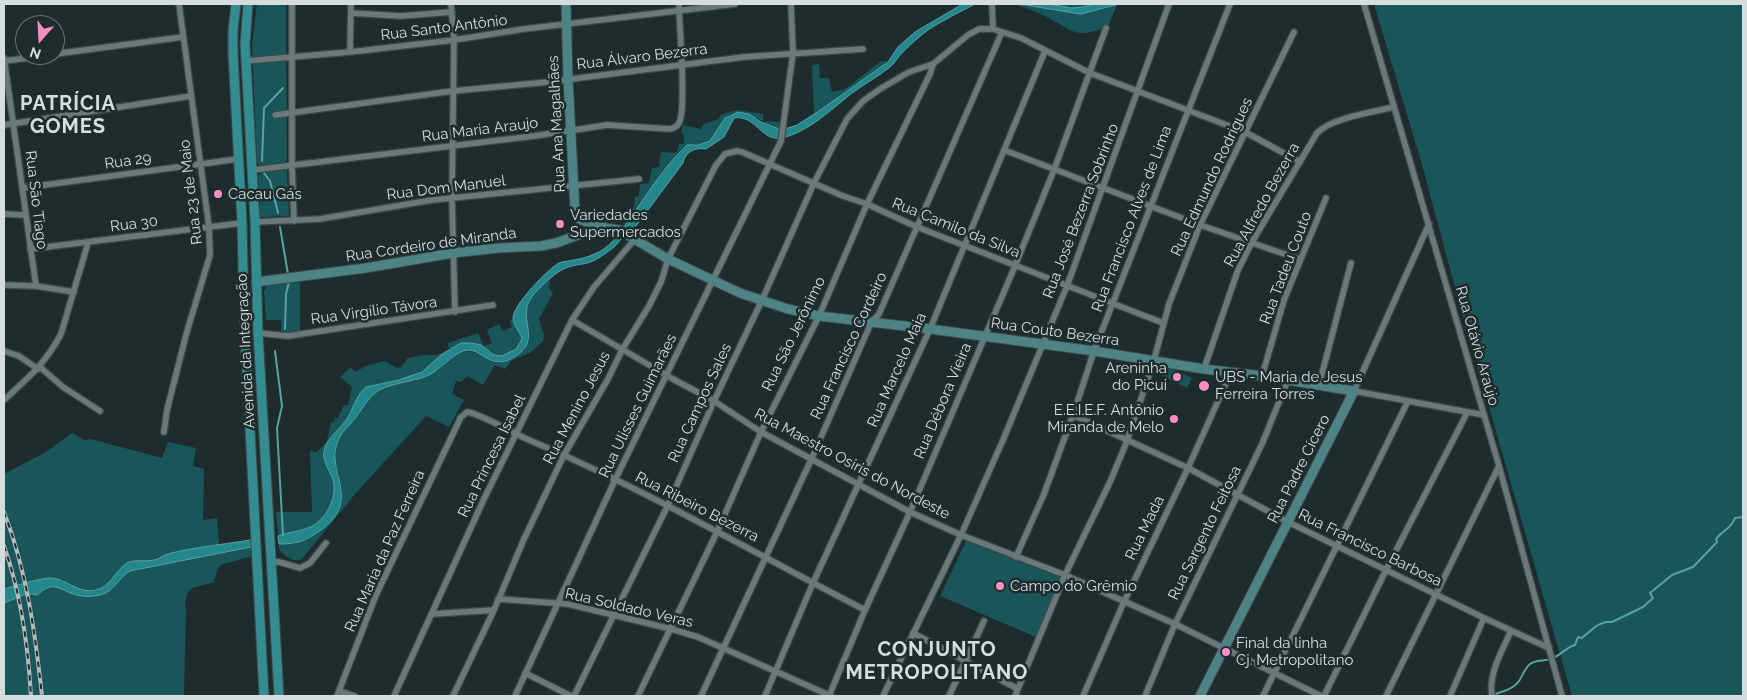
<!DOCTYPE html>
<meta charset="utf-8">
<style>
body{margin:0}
#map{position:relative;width:1747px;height:700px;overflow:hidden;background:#1e2c2d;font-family:Raleway,sans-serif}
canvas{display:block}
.frame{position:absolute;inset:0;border:5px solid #d5ddde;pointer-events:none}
.north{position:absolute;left:15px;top:15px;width:50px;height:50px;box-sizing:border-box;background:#1e2c2d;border:1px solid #677374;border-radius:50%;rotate:199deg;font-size:14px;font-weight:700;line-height:20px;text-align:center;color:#d5ddde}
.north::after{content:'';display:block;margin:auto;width:18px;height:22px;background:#fb8fc5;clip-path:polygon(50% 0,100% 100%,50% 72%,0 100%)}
</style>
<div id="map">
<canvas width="1747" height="700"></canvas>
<div class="frame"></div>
<div class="north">N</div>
</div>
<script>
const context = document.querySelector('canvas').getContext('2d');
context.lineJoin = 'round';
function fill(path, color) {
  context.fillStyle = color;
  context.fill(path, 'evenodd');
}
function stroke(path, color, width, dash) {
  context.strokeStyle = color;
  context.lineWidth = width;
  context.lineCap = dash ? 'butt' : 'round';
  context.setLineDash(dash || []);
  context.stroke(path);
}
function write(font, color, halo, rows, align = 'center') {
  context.font = font + ' Raleway,sans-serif';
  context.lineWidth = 5;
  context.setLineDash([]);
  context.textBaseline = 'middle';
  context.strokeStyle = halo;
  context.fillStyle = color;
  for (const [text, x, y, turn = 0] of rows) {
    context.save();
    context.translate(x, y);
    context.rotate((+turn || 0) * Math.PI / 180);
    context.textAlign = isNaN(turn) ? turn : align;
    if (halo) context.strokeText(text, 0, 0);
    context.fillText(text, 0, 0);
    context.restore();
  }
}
fill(new Path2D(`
 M257 4H286L287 160 285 162 261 167 257 163 252 46Z
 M1014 4 1055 8 1081 14 1117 5 1108 26C1076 40 1074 31 1047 17 1036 11 1025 8 1014 4Z
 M1048 4H1094C1078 9 1065 8 1048 4Z
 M1374 4H1743V696H1572L1460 306 1423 168Z
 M881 61 888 62 814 115 812 65 819 64 820 78H829L832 92 842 90 848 87Z
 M737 110 763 114V121L781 122 780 129C768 125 746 110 733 113 722 116 719 132 711 139 702 148 691 140 680 151 656 173 643 204 622 228V227L631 209 634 207 635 197 639 196 640 184 649 183 652 168 659 167 661 152 675 153 678 150 679 144H684V135L681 132 683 125 701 129 704 124 719 119 720 115Z
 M287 170 289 216 260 217V200H271L270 194 259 193 258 175 265 172Z
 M550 279 549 288 553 293 539 319 544 335 543 341 530 353 512 360 505 369 495 365 483 385 467 376 461 382 456 381 452 394 464 400 449 427 426 416 356 493 301 560C290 561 286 557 279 549V544H295L327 525 339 479 335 462 336 445 344 431 352 422 371 396 389 386 415 381 430 374 463 351C478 349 488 364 499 363 505 362 511 358 516 355 537 342 521 324 528 305 531 295 542 286 550 279Z
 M300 282V331L290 333 281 331V320H266L264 291 267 286Z
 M513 318 522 339C517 349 506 358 495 355 489 354 485 346 479 345 474 344 468 346 464 347 439 351 440 363 422 372 405 381 384 382 366 387L363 389C357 398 354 407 348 416 341 429 327 437 324 451 322 459 329 470 332 477 339 495 327 521 308 528 298 532 287 532 278 536L276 512H312L310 451 317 452 327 441 331 422H334L335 417 338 418 344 405H348L352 387 340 377 351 367 355 372 366 366 385 361 397 368 401 367 408 358 423 355H437L449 349 448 343 478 333 484 346 492 343 487 330 499 324 503 331 512 327 510 321Z
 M1167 367 1192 378 1187 388 1162 376Z
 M72 433 85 440 91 439 162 458 168 442 196 448 193 466 204 469 203 520 217 518 219 545 169 553 153 561H140L114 576 106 585 97 590 89 591 78 589 67 583 42 578 4 589V474L46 452Z
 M966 541 1060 577 1036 637 940 596Z
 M251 547 252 556 221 565 218 568 214 582 193 588 188 592 185 603 186 610 184 696H4V603C14 600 25 591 37 595L48 588 55 587 71 593 111 590 124 575 130 571Z`), '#195659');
const water = new Path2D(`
 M963 4H975C960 12 943 20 928 30 920 36 912 43 905 50 899 55 896 62 890 67 879 76 866 83 855 91 832 108 810 132 781 138 762 142 755 114 734 118L724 137 706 149C695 147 685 152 683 163L633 230C623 233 621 241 614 247 608 252 601 257 595 260 586 265 575 264 566 268 555 272 532 293 528 304 522 320 536 338 522 351 491 379 482 344 463 351 453 355 440 369 429 375 416 381 402 382 389 386 368 393 365 407 352 422 348 427 343 431 340 437 321 470 365 498 321 530 305 541 299 544 279 544L278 536C287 532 298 532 308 528 327 521 339 495 332 477 329 470 322 459 324 451 327 437 341 429 348 417 354 407 357 394 366 387L399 380 422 372 441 355 461 343H471L481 345 494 355 502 356 516 349 522 339C520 332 513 325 513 318 513 305 548 269 559 263 564 261 570 261 574 260 587 258 603 252 612 242 639 211 656 173 687 145H698L710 141 725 118 738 112 749 114 761 122 782 130 797 125 819 111 888 62 898 47 915 32Z
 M1020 4H1048L1072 8 1083 7 1094 4H1119L1081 14Z
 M251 540 253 543 251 547 130 571C118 578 114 592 100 595 91 597 82 597 73 594 64 591 56 584 47 588 43 590 40 593 37 595 25 591 14 600 4 603V589C15 586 43 577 52 578 68 580 79 594 96 590 110 587 115 571 127 563 134 559 146 562 154 560 160 559 165 554 171 553 197 547 225 544 251 540Z`);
fill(water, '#23878c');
stroke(water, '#58a1a5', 1);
stroke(new Path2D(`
 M262 161 264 108 283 88
 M264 173 270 181 278 213
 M280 227 288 274
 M285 329 286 294 289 282
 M275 351 282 406 277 428 283 535
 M1489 696C1499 692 1512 691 1519 681 1523 675 1525 668 1530 664 1536 659 1548 662 1555 657 1563 653 1567 647 1575 645L1578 637 1582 638C1591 631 1600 620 1612 622L1643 607 1653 598 1650 593 1672 575 1693 567 1717 542 1716 539C1722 531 1732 528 1735 518L1743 517`), '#58a1a5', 2);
const street = new Path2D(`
 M292 4V166L294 221
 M451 4 454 40 452 198 455 312
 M992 4 993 29 1021 38 1090 73 1245 132 1300 162
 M1364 4 1499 466 1562 696
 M351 13 401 16 452 12
 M350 52 351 4
 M55 54 183 37
 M4 58 36 286
 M4 61 51 55
 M246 61 350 52 454 40 524 29 735 4
 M275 115 453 91 548 82 744 57 863 49
 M4 125 191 96
 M1004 150 1200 225 1299 259
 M253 170 534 136 607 125 670 129C674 128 677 127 679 123 687 110 679 24 679 4
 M22 188 238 159
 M4 214 25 215
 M255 222 320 219 432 200 639 179
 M1429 224 1354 391 1484 415
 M30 249 242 223
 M4 285 36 286 74 292
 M572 320 673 379 714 401 761 432 910 512 961 535 1065 575 1175 624 1321 696
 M258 333 288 336 493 305
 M4 351 19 356 38 369
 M40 367 63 387 100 411
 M1204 369 1238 270 1252 242 1317 133C1331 118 1373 112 1394 107
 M1262 376 1284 300 1326 198
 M1319 385 1351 263
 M4 400C29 377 45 364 61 334L88 243
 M1073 415 1188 468 1288 522 1484 618 1549 648
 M164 432 167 410 186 335 210 255 209 227 179 4
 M1016 557 1044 494 1073 415 1094 351 1230 4
 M271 562H279L300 568 310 563 326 543
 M498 599 568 604 671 629 698 637 831 696
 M433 614 494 610
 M913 633 1018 689
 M525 673 571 696
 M339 691 355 696
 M337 696 376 595 461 417 467 412C482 414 512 433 529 440 645 489 754 553 865 610
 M394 696 484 499 572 320 594 287 635 239
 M453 696 494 610 524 539 564 455 608 379 622 350 649 306 661 282 668 259 716 165 725 154 737 151 742 152 843 196 867 204 917 227 1163 323
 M515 696 615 480 781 141 793 53 791 4
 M574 696 668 505 714 401 762 300 814 183 847 119 863 101 880 89 909 72 933 64 968 35 979 29H993
 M638 696 717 532 761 432 819 316 867 204 930 74 933 64
 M701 696 811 460 871 323 879 314 1002 32
 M765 696 813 583 930 329 1045 51
 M829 696 865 610 910 512 1015 266 1054 170 1106 28
 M883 696 961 535 1003 440 1067 286 1169 4
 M949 696 984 621
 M1015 696 1065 575 1110 482 1127 441 1154 360 1169 304 1200 225 1294 32
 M1083 696 1124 602 1188 468 1231 372
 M1145 696 1175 624 1262 444 1288 380
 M1263 696 1408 401
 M1324 696 1386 570 1467 413
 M1386 696 1499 466
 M1450 696 1484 618
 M1492 696C1488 674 1502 651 1511 631`);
const secondary = new Path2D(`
 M566 4 568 79 575 210 579 219 599 227
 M256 282 366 268 453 253 499 248 541 246 556 243 600 227 619 230 668 259 740 293 788 309 819 316 930 329 1094 351 1204 369 1262 376 1354 391 1200 696`);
const primary = new Path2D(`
 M236 4 233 30V54L242 223 244 316 264 696
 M248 4 245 44 255 222 258 333 279 696`);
stroke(street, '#3d4949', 8);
stroke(secondary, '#3d4949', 11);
stroke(primary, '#3d4949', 11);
stroke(street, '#697979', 5.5);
stroke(secondary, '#4d8384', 9);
stroke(primary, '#328c90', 9);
const rail = new Path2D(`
 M4 512C27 572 35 632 42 696
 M4 546C21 594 28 645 31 696`);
stroke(rail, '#b1bbbc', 4);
stroke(rail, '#1e2c2d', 2, [5.5]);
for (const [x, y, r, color] of [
 [218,194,5,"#fb8fc5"],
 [560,224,5,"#fb8fc5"],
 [1177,377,5,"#fb8fc5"],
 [1204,386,6,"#fb8fc5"],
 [1174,419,5,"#fb8fc5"],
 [1000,586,5,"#fb8fc5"],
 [1226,652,5,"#fb8fc5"]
]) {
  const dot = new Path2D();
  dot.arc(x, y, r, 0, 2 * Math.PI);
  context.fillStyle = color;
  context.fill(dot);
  stroke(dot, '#1e2c2d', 2);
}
write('15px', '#d5ddde', '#1e2c2d', [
 ["Rua Santo Antônio",444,28,-7],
 ["Rua Álvaro Bezerra",642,57,-7],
 ["Rua Ana Magalhães",557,124,-93],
 ["Rua Maria Araujo",480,130,-7],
 ["Rua 29",128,161,-8],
 ["Rua Edmundo Rodrigues",1212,177,-65],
 ["Rua Dom Manuel",446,188,-7],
 ["Rua 23 de Maio",191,192,-97],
 ["Rua São Tiago",36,200,83],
 ["Rua Alfredo Bezerra",1262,205,-61],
 ["Rua José Bezerra Sobrinho",1081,211,-69],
 ["Rua Francisco Alves de Lima",1132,219,-69],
 ["Rua 30",134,224,-7],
 ["Rua Camilo da Silva",956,228,22],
 ["Rua Cordeiro de Miranda",431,245,-8],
 ["Rua Tadeu Couto",1286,268,-69],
 ["Rua Virgílio Távora",374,311,-8],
 ["Rua Couto Bezerra",1055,332,8],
 ["Rua São Jerônimo",794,334,-64],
 ["Rua Francisco Cordeiro",849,346,-65],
 ["Rua Otávio Araújo",1477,346,74],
 ["Avenida da Integração",246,351,-93],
 ["Rua Marcelo Maia",897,370,-66],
 ["Rua Débora Vieira",943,401,-67],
 ["Rua Campos Sales",700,403,-65],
 ["Rua Ulisses Guimarães",638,406,-64],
 ["Rua Menino Jesus",577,408,-62],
 ["Rua Princesa Isabel",492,456,-64],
 ["Rua Maestro Osiris do Nordeste",852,464,28],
 ["Rua Padre Cícero",1299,469,-63],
 ["Rua Ribeiro Bezerra",697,507,27],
 ["Rua Mada",1145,528,-64],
 ["Rua Sargento Feitosa",1205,533,-64],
 ["Rua Francisco Barbosa",1370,548,26],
 ["Rua Maria da Paz Ferreira",385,551,-66],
 ["Rua Soldado Veras",629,608,13]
]);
write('15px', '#d5ddde', '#1e2c2d', [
 ["Cacau Gás",228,194],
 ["Variedades",570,215],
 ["Supermercados",570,232],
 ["Areninha",1167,368,"right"],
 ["do Picui",1167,385,"right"],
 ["UBS - Maria de Jesus",1215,377],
 ["Ferreira Torres",1215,394],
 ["E.E.I.E.F. Antônio",1164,410,"right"],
 ["Miranda de Melo",1164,427,"right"],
 ["Campo do Grêmio",1010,586],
 ["Final da linha",1236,643],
 ["Cj. Metropolitano",1236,660]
], 'left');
context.letterSpacing = '1px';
write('bold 20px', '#cee0e1', '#1e2c2d', [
 ["PATRÍCIA",68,104],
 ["GOMES",68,127],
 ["CONJUNTO",937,650],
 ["METROPOLITANO",937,673]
]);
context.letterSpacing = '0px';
</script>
